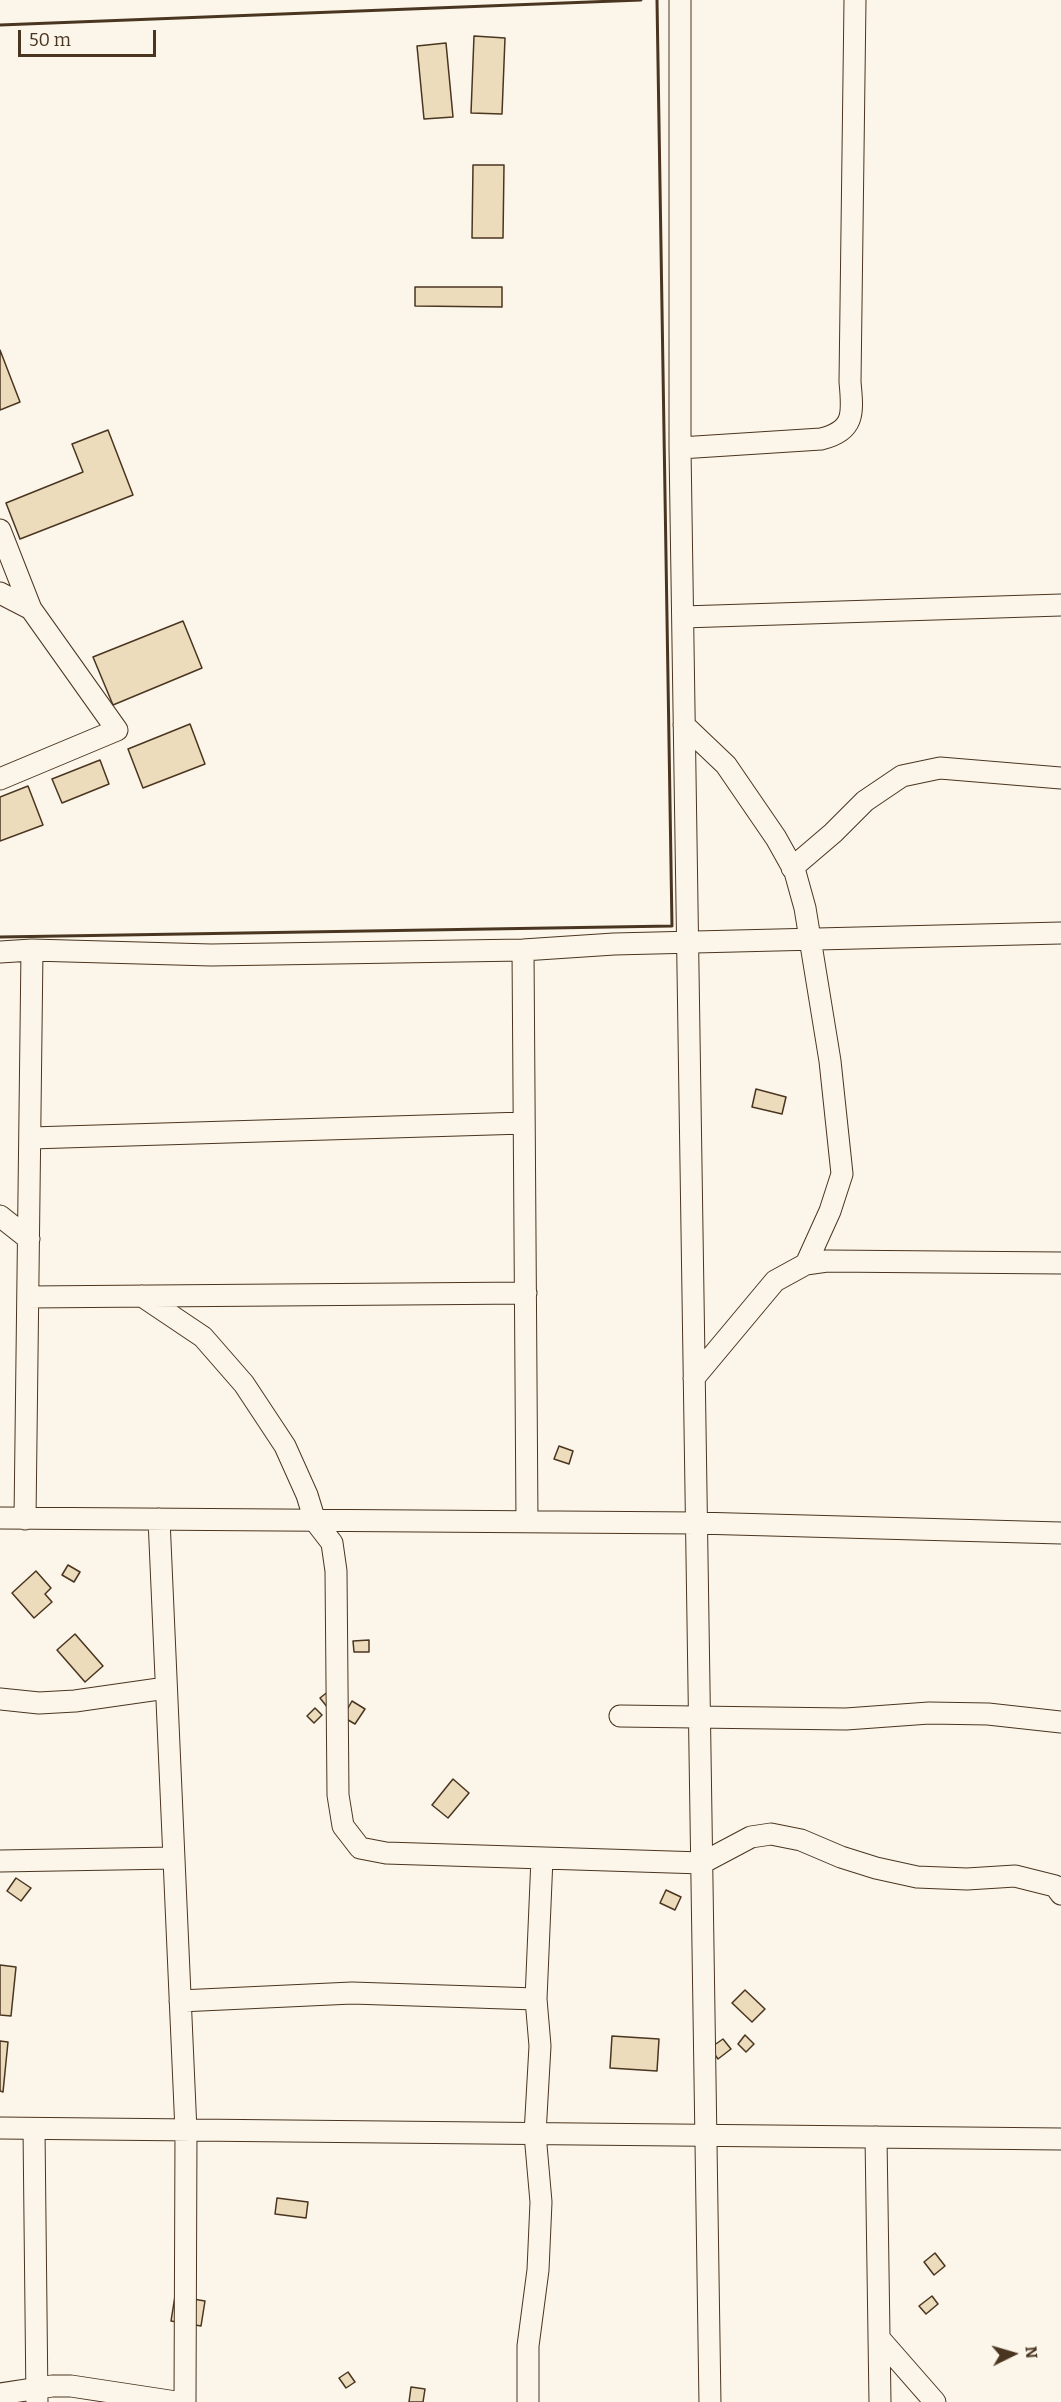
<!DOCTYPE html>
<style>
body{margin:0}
#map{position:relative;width:1061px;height:2402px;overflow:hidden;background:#fbf6e9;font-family:Bitter,serif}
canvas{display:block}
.north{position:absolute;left:983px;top:2324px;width:60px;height:60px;-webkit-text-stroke:4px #fbf6e9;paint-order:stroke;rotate:85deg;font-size:16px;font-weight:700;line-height:24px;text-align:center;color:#4a3520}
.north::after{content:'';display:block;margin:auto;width:21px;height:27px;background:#4a3520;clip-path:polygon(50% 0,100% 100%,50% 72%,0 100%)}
.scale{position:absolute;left:18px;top:30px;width:138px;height:27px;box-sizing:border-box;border:3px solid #4a3520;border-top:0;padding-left:8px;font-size:18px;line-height:21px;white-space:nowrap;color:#4a3520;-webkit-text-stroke:4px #fbf6e9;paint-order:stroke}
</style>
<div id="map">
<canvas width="1061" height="2402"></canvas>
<div class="north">N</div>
<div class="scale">50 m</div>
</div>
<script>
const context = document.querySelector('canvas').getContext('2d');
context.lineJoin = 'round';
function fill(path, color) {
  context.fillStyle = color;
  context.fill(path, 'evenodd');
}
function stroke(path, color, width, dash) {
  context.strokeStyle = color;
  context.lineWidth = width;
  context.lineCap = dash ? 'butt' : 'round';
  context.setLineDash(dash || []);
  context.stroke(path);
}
const building = new Path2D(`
 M474 36 505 38 502 114 471 113Z
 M446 43 453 117 424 119 417 46Z
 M473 165H504L503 238H472Z
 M415 287H502V307L415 306Z
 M0 350 20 402 0 410Z
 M108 430 133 495 20 539 6 503 83 472 72 444Z
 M183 621 202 668 113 705 93 657Z
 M190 724 205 764 143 788 128 749Z
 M100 760 109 784 62 803 52 779Z
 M28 786 43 825 0 841V797Z
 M756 1089 786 1097 782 1114 752 1107Z
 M559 1446 573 1451 569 1464 554 1459Z
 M68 1565 80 1572 74 1582 62 1575Z
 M36 1571 51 1588 45 1594 52 1602 34 1618 12 1593Z
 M75 1634 103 1666 85 1682 57 1650Z
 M369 1640V1652H354L353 1641Z
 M334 1687 328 1708 320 1698Z
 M352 1701 365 1709 355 1724 343 1717Z
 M315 1708 322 1715 314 1723 307 1716Z
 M453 1779 469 1793 448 1818 432 1805Z
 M16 1878 31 1888 21 1901 7 1891Z
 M666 1890 681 1897 675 1910 660 1903Z
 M0 1965 16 1967 11 2016 0 2015Z
 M745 1990 765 2009 752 2022 732 2003Z
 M745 2035 754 2044 746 2052 738 2044Z
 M612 2036 659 2039 657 2071 610 2068Z
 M723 2039 731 2049 718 2059 710 2048Z
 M0 2041 8 2042 3 2092 0 2091Z
 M277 2198 308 2202 306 2218 275 2214Z
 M935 2253 945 2266 934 2275 924 2262Z
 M175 2296 205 2301 201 2326 171 2321Z
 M932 2296 938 2304 926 2314 919 2306Z
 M348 2372 355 2382 346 2388 339 2378Z
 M411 2387 425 2389 423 2402H409Z`);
fill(building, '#ecdcbc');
stroke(building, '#4a3520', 1.5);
const minor = new Path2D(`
 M680 0V448L710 2402
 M680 448 821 439C855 431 853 413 850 382L855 0
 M0 530 31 609 117 730 0 779
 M0 593 31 609
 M683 617 1061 605
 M684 725 726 765 776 838 795 872 805 908 830 1061 842 1174 830 1211 806 1264
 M792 868 833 833 865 801 902 776 940 768 1061 778
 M523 950 527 1522
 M0 952 32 950 211 955 523 950 614 944 1061 933
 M31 1138 524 1123
 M0 1216 29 1239
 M142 1296 203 1337 244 1384 285 1446 307 1495 315 1521 332 1543 336 1571 338 1795 343 1826 360 1848 386 1853 702 1863 751 1837 771 1834 801 1840 841 1857 876 1868 917 1877 967 1879 1015 1876 1055 1886 1061 1894
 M28 1297 526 1293
 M694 1378 775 1281 806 1264 827 1261 1061 1263
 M0 1518 697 1523 1061 1533
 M25 1519 32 950
 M159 1519 186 2131 185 2402
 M0 1699 39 1703 75 1701 166 1688
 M620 1716 846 1719 929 1713 988 1714 1061 1722
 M0 1861 174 1858
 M180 2001 352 1993 536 1999
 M0 2128 1061 2139
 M34 2129 37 2402
 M876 2137 880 2402
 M879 2338 935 2402
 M0 2394 52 2386H71L176 2402
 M528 2402V2346L538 2270 541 2202 535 2134 540 2046 536 1999 542 1858`);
stroke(minor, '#4a3520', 23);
stroke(minor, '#fbf6e9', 21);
stroke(new Path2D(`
 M0 25 641 0
 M0 937 672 926 657 0`), '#4a3520', 3);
</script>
